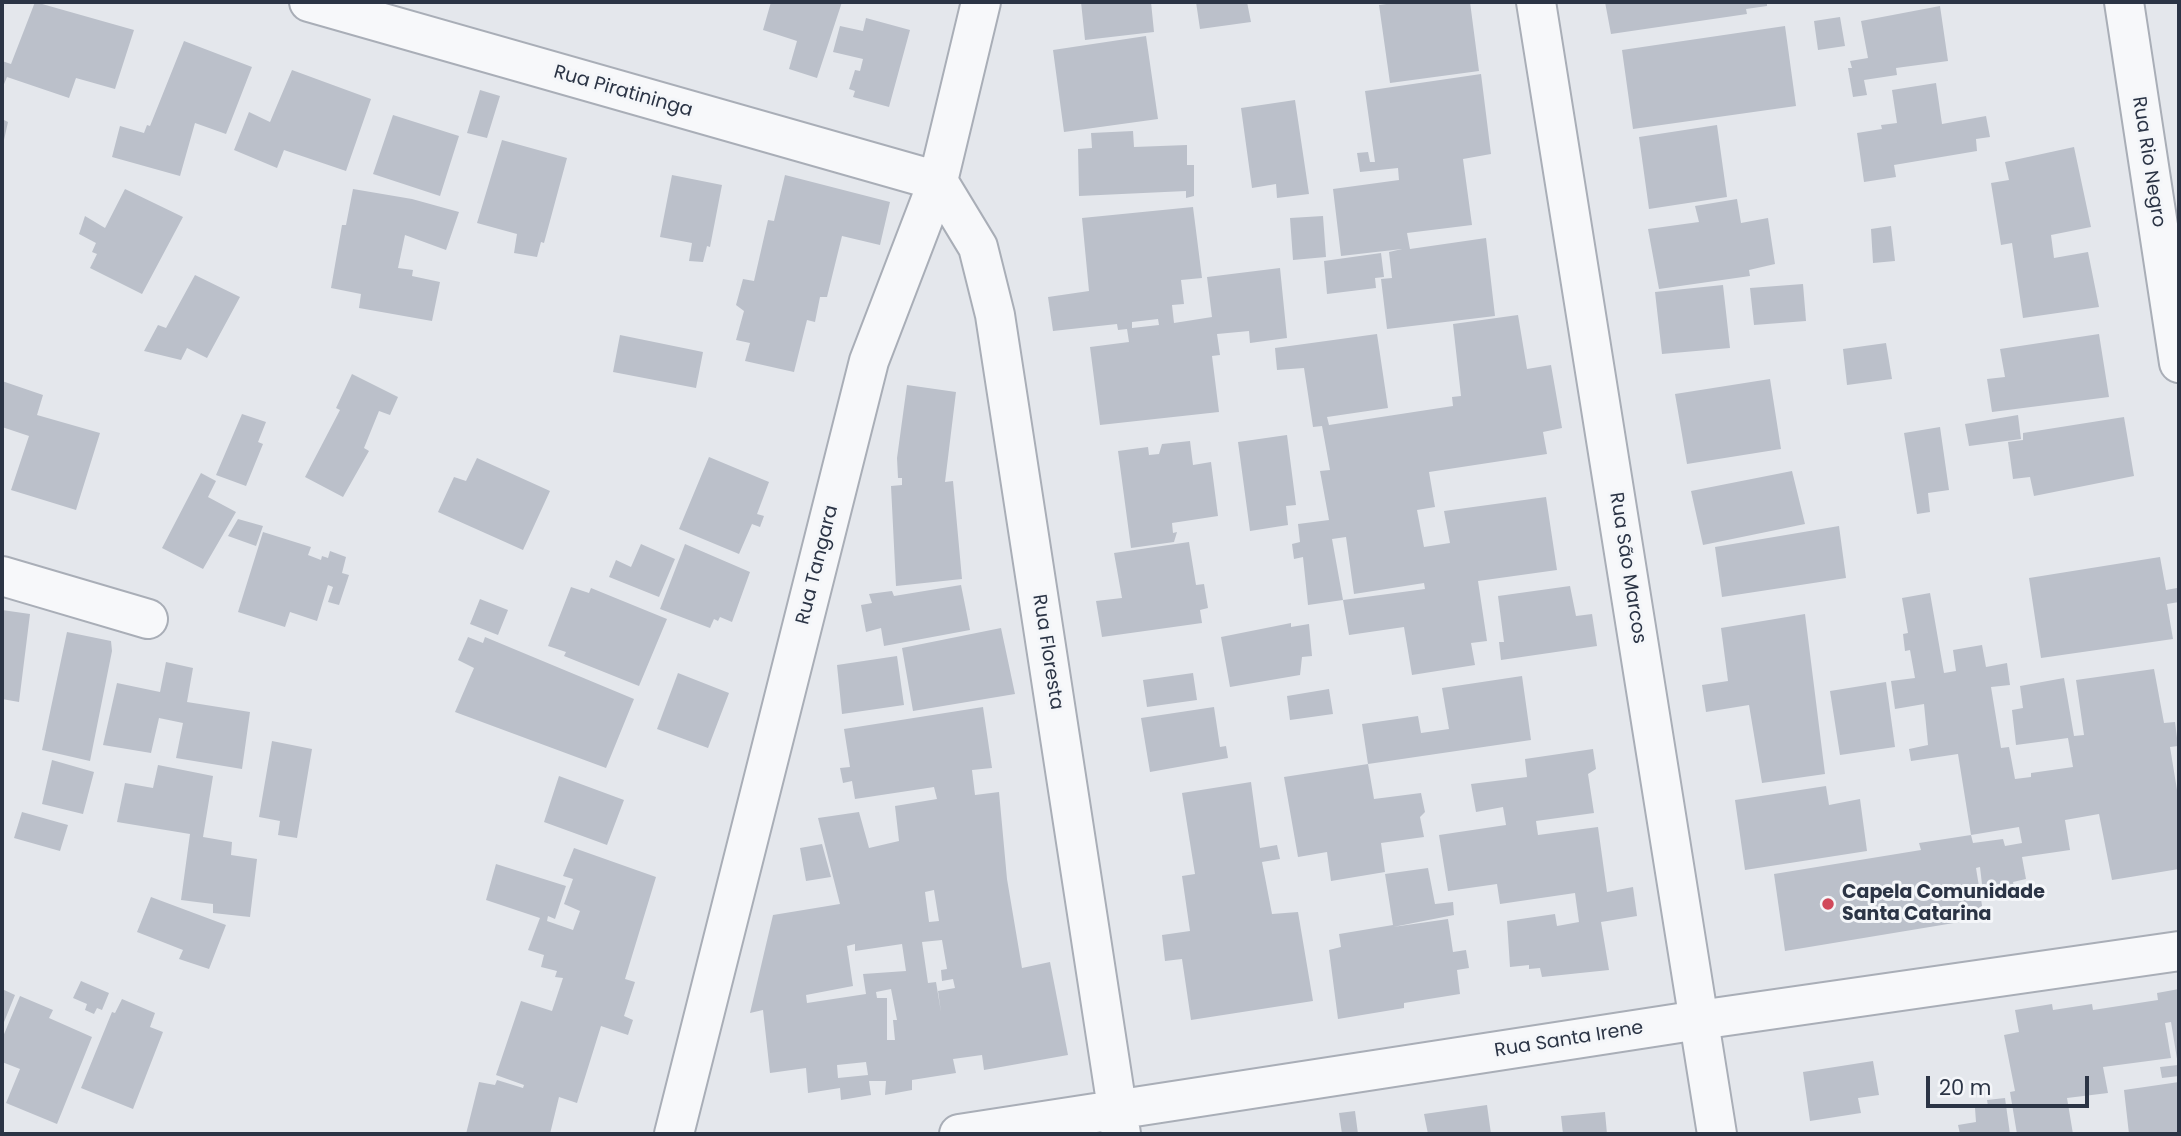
<!DOCTYPE html>
<meta charset="utf-8">
<style>
body{margin:0}
#map{position:relative;width:2181px;height:1136px;overflow:hidden;background:#e4e7ec;font-family:Poppins,sans-serif}
canvas{display:block}
.frame{position:absolute;inset:0;border:4px solid #2b3445;pointer-events:none}
.scale{position:absolute;left:1926px;top:1076px;width:163px;height:32px;box-sizing:border-box;border:4px solid #2b3445;border-top:0;padding-left:9px;font-size:21px;line-height:24px;white-space:nowrap;color:#2b3445;-webkit-text-stroke:5px #f4f6f9;paint-order:stroke}
</style>
<div id="map">
<canvas width="2181" height="1136"></canvas>
<div class="frame"></div>
<div class="scale">20 m</div>
</div>
<script>
const context = document.querySelector('canvas').getContext('2d');
context.lineJoin = 'round';
function fill(path, color) {
  context.fillStyle = color;
  context.fill(path, 'evenodd');
}
function stroke(path, color, width, dash) {
  context.strokeStyle = color;
  context.lineWidth = width;
  context.lineCap = dash ? 'butt' : 'round';
  context.setLineDash(dash || []);
  context.stroke(path);
}
function write(font, color, halo, rows, align = 'center') {
  context.font = font + ' Poppins,sans-serif';
  context.lineWidth = 6;
  context.setLineDash([]);
  context.textBaseline = 'middle';
  context.strokeStyle = halo;
  context.fillStyle = color;
  for (const [text, x, y, turn = 0] of rows) {
    context.save();
    context.translate(x, y);
    context.rotate((+turn || 0) * Math.PI / 180);
    context.textAlign = isNaN(turn) ? turn : align;
    if (halo) context.strokeText(text, 0, 0);
    context.fillText(text, 0, 0);
    context.restore();
  }
}
fill(new Path2D(`
 M35 2 134 30 115 89 76 78 69 98 7 77 2 89V61L11 64Z
 M771 2H842L817 78 789 69 797 41 763 30Z
 M1081 2H1151L1154 32 1085 40Z
 M1196 2H1247L1251 22 1200 29Z
 M1401 2H1470L1479 71 1390 83 1379 5Z
 M1605 2H1767V6L1746 9 1747 14 1611 34Z
 M1940 6 1948 61 1896 68 1897 75 1864 80 1867 95 1853 97 1848 68H1852L1850 61 1868 58 1861 21Z
 M1840 17 1845 46 1818 50 1814 21Z
 M866 18 910 30 889 107 853 97 855 91 849 89 855 70 860 71 863 59 833 52 840 26 863 31Z
 M1785 26 1796 106 1633 129 1622 50Z
 M1146 36 1158 119 1064 132 1053 50Z
 M184 41 252 67 226 134 195 123 180 176 112 157 120 126 144 133 147 125 150 126Z
 M292 70 371 99 346 171 284 150 277 168 234 150 249 112 270 122Z
 M1481 74 1491 154 1463 159 1472 225 1407 233 1410 249 1486 238 1495 316 1387 329 1381 279 1392 278 1389 252 1402 249 1341 256 1333 189 1399 180 1398 168 1360 172 1357 153 1368 152 1370 162H1375L1365 91Z
 M1936 83 1942 124 1986 116 1990 137 1976 139 1977 151 1894 165 1896 177 1864 182 1857 133 1882 129 1881 125 1897 123 1892 90Z
 M480 90 500 96 487 138 467 133Z
 M1295 100 1309 194 1277 198 1276 184 1252 188 1241 108Z
 M393 115 459 136 440 196 373 174Z
 M2 119 8 122 2 149Z
 M1717 125 1727 197 1649 209 1639 137Z
 M1133 131 1134 147 1187 145V165H1194V196L1186 198V191L1079 196 1078 149 1092 148 1091 133Z
 M502 140 567 158 544 243 541 242 537 257 514 253 517 234 477 223Z
 M2074 147 2091 227 2051 235 2054 258 2088 252 2099 307 2023 318 2012 243 2001 245 1991 183 2009 180 2005 162Z
 M672 175 722 185 710 247 707 246 703 262 689 261 692 243 660 237Z
 M785 175 890 202 880 245 842 236 827 297H820L815 322 807 320 794 372 745 361 750 343 736 340 744 311 736 305 743 279 754 281 768 220 774 221Z
 M125 189 183 217 142 294 90 268 97 254 92 252 96 243 79 234 85 216 105 228Z
 M353 189 412 199 459 212 446 250 405 235 398 268 413 270 412 276 440 282 432 321 359 308 361 294 331 288 342 225H346Z
 M1737 199 1741 223 1768 218 1775 264 1749 270 1750 276 1659 289 1648 229 1699 222 1695 206Z
 M1193 207 1202 278 1181 280 1184 304 1172 305 1174 323 1212 317 1207 277 1280 268 1287 338 1250 343 1249 331 1217 334 1220 355 1212 356 1219 412 1100 425 1090 347 1129 342 1127 329 1118 330 1117 324 1053 331 1048 297 1089 291 1082 218ZM1158 319 1159 325 1132 328V322Z
 M1323 216 1326 257 1293 260 1290 218Z
 M1891 226 1895 261 1873 263 1871 229Z
 M1381 253 1384 277 1375 278 1376 288 1327 294 1324 261Z
 M195 275 240 297 207 358 187 348 181 360 144 351 158 325 166 328Z
 M1803 284 1806 321 1754 325 1750 288Z
 M1723 285 1730 348 1662 354 1655 292Z
 M1518 315 1527 369 1551 365 1562 428 1543 432 1547 454 1429 472 1435 507 1417 510 1424 547 1450 543 1444 511 1546 497 1557 570 1478 581 1487 641 1471 643 1475 665 1412 675 1404 627 1349 635 1343 600 1425 589 1424 583 1354 594 1346 537 1332 539 1343 600 1308 605 1303 557 1294 559 1292 544 1300 542 1298 524 1329 520 1320 471 1330 470 1322 426 1313 427 1304 368 1277 370 1275 348 1377 334 1388 408 1327 417 1329 425 1453 406 1452 397 1461 396 1453 324Z
 M2099 334 2109 397 1992 412 1987 379 2005 377 2000 349Z
 M620 335 703 352 696 388 613 372Z
 M1886 343 1892 379 1847 385 1843 349Z
 M352 374 398 397 390 415 379 411 364 448 369 451 343 497 305 477 340 410 336 408Z
 M1770 379 1781 449 1687 464 1675 394Z
 M2 381 43 395 37 415 100 433 76 510 11 490 29 436 2 427Z
 M907 385 956 392 945 482 953 481 962 579 896 586 891 486 902 485V478H898L897 458Z
 M242 414 266 422 258 442 263 444 246 486 216 475Z
 M2018 415 2021 439 1969 446 1965 424Z
 M2124 417 2134 476 2034 496 2030 477 2013 479 2008 442 2023 440V433Z
 M1940 427 1949 490 1928 493 1930 512 1917 514 1904 433Z
 M1287 435 1296 505 1286 506 1288 525 1250 531 1238 442Z
 M1190 441 1193 465 1211 462 1218 516 1172 523 1173 533 1177 532 1174 542 1131 548 1118 451 1148 447 1149 455 1159 454 1162 444Z
 M709 457 769 482 757 514 764 516 760 527 752 524 739 554 679 529Z
 M477 458 550 491 523 550 438 512 454 477 466 481Z
 M1792 471 1805 524 1703 545 1691 491Z
 M201 473 216 481 208 497 236 512 203 569 162 548Z
 M238 519 263 526 256 546 228 536Z
 M1839 526 1846 578 1722 597 1715 547Z
 M263 532 311 547 308 555 321 560 322 556 328 558 330 551 346 557 342 573 349 575 339 605 328 602 333 587 328 585 317 621 290 612 285 627 238 612Z
 M1189 542 1196 585 1204 584 1208 608 1200 610 1202 623 1102 637 1096 601 1122 598 1114 553Z
 M641 544 675 559 659 597 609 577 616 560 631 567Z
 M685 544 750 572 732 622 720 617 718 621 714 619 710 628 660 609Z
 M2160 557 2166 590 2177 588 2179 602 2167 604 2173 639 2041 658 2029 578Z
 M961 585 970 630 884 646 881 628 866 632 861 605 872 603 869 594 892 591 894 596Z
 M1570 586 1576 616 1592 614 1597 646 1501 660 1499 642H1504L1498 596Z
 M571 587 589 593 591 588 667 619 639 686 564 656 566 652 548 646Z
 M1930 593 1944 673 1956 671 1953 650 1982 645 1986 667 2007 663 2010 685 1991 687 2001 748 2009 747 2015 779 2031 777V773L2073 767 2068 738 2016 745 2012 710 2023 708 2020 686 2064 678 2074 736 2084 735 2076 680 2154 669 2164 723 2175 722 2178 746 2170 747 2179 802V869L2112 880 2099 814 2065 820 2070 850 2022 857 2026 879 2013 882 2014 887 1983 893 1980 867 1976 868 1984 918 1785 951 1774 874 1921 850 1919 843 1971 835 1958 754 1911 761 1909 749 1928 745 1924 704 1895 709 1891 681 1915 678 1910 650 1905 651 1903 634 1908 633 1902 598ZM2019 827 2022 843 2005 846 2003 839 1973 843 1971 835Z
 M480 599 508 610 498 635 470 624Z
 M2 610 30 614 19 702 2 699Z
 M1805 614 1825 774 1762 783 1749 705 1706 712 1702 685 1728 681 1721 628Z
 M1291 623V627L1309 624 1312 656 1302 657 1300 675 1230 687 1221 637Z
 M1001 628 1015 694 913 711 902 648Z
 M67 632 111 641 112 651 90 761 42 750Z
 M468 637 483 643 485 637 634 699 606 768 455 712 474 668 458 660Z
 M897 656 904 705 842 714 837 665Z
 M166 662 193 668 187 702 250 712 242 769 176 758 183 723 159 718 151 753 103 745 117 683 160 692Z
 M678 673 729 693 708 748 657 729Z
 M1193 673 1197 700 1147 707 1143 680Z
 M1522 676 1531 740 1368 764 1362 724 1418 716 1421 733 1449 729 1442 688Z
 M1886 682 1895 747 1840 755 1830 691Z
 M1329 689 1333 714 1290 720 1287 696Z
 M983 707 992 768 972 770 975 795 999 792 1007 879 1022 968 1050 962 1068 1055 984 1070 982 1055 953 1059 956 1073 912 1080V1090L885 1095 886 1081H869L871 1095 841 1100 840 1088 808 1093 806 1068 770 1073 763 1010 750 1013 773 915 840 904 818 818 859 812 869 848 899 841 895 806 937 799 934 787 855 799 852 781 843 783 840 768 850 767 844 729ZM934 890 939 921 929 922 925 892ZM942 940 947 969 941 970 942 981 953 979 955 988 938 991 941 1012 936 982 928 983 922 942ZM855 944V951L902 944 906 971 863 974 866 994 807 1003 806 995 853 986 847 946ZM891 989 897 1020H893L895 1040H887V998H877L876 992ZM866 1062 868 1075 838 1078 837 1065Z
 M1214 707 1220 747 1226 746 1228 758 1150 772 1141 718Z
 M272 741 312 749 297 838 278 835 280 821 259 817Z
 M1593 749 1596 769 1588 774 1594 813 1536 821 1538 835 1598 827 1607 892 1633 887 1637 916 1601 922 1609 970 1542 977 1540 968 1529 969V965L1510 967 1507 921 1555 914 1557 926 1579 922 1575 893 1500 904 1497 884 1448 891 1439 835 1506 825 1503 807 1476 812 1471 784 1527 777 1525 759Z
 M52 760 94 772 83 814 42 804Z
 M1368 764 1374 799 1421 793 1425 812 1420 817 1424 837 1381 843 1385 872 1331 881 1327 852 1298 857 1284 777Z
 M158 765 213 776 203 837 232 842 231 855 257 859 250 917 213 913V904L181 900 190 834 117 822 125 783 153 788Z
 M559 776 624 800 607 845 544 822Z
 M1251 782 1260 848 1277 845 1280 859 1262 862 1272 914 1298 912 1313 1001 1191 1020 1182 959 1165 961 1162 935 1190 931 1182 876 1195 874 1182 793Z
 M1826 786 1829 805 1860 799 1867 851 1745 870 1735 800Z
 M22 812 68 825 60 851 14 838Z
 M822 844 831 877 806 881 800 848Z
 M574 848 656 877 625 979 635 982 624 1016 633 1020 628 1035 601 1026 577 1103 559 1097 550 1134H466L479 1082 495 1085 497 1080 523 1088 524 1085 496 1075 521 1001 552 1011 563 978 555 977 557 971 541 967 544 955 528 950 540 918 486 900 496 864 566 886 555 919 548 916 547 921 573 930 580 911 564 904 573 879 563 876Z
 M1428 868 1435 904 1453 902 1454 915 1393 927 1448 919 1453 952 1466 950 1469 968 1457 970 1460 994 1404 1003V1008L1338 1019 1329 950 1341 947 1339 934 1393 925 1385 874Z
 M151 897 226 925 209 969 179 959 183 950 137 932Z
 M81 981 109 993 102 1010 97 1008 94 1014 85 1010 87 1004 73 998Z
 M2 989 15 995 2 1027Z
 M2179 989V1076L2162 1078 2160 1067 2178 1065 2171 1022 2165 1023 2171 1058 2103 1067 2108 1093 2067 1098 2073 1134H2017L2010 1092 2015 1091 2004 1035 2019 1032 2015 1010 2052 1004 2053 1010 2092 1004 2093 1010 2158 1000 2157 993Z
 M20 996 53 1010 49 1018 92 1037 57 1124 6 1103 20 1069 2 1062V1039Z
 M122 999 155 1013 150 1027 163 1032 133 1109 81 1088 112 1012 115 1013Z
 M1873 1061 1879 1095 1858 1098 1861 1113 1810 1121 1803 1072Z
 M2179 1082V1134H2129L2124 1090Z
 M2005 1098 2010 1134H1960L1958 1125 1976 1122 1975 1108 1988 1106 1987 1100Z
 M1487 1105 1491 1134H1428L1424 1114Z
 M1355 1111 1358 1134H1342L1339 1113Z
 M1605 1112 1607 1134H1563L1561 1116Z`), '#bbc0ca');
const minor = new Path2D(`
 M309 2 938 181 978 247 995 315 1121 1134
 M2124 2 2179 363
 M2 576 148 619
 M674 1134 869 361 938 181 981 2
 M959 1134 1699 1020 2179 951`);
const tertiary = new Path2D(`
 M1536 2 1717 1134`);
stroke(minor, '#a9aeb7', 42);
stroke(tertiary, '#a9aeb7', 42);
stroke(minor, '#f7f8fa', 38);
stroke(tertiary, '#f7f8fa', 38);
for (const [x, y, r, color] of [
 [1828,904,7,"#d1495b"]
]) {
  const dot = new Path2D();
  dot.arc(x, y, r, 0, 2 * Math.PI);
  context.fillStyle = color;
  context.fill(dot);
  stroke(dot, '#f4f6f9', 2.5);
}
write('19px', '#2b3445', '#f4f6f9', [
 ["Rua Piratininga",623,92,16],
 ["Rua Rio Negro",2148,162,81],
 ["Rua Tangara",818,565,-76],
 ["Rua São Marcos",1627,568,81],
 ["Rua Floresta",1047,652,81],
 ["Rua Santa Irene",1569,1040,-9]
]);
write('bold 19px', '#2b3445', '#f4f6f9', [
 ["Capela Comunidade",1842,893],
 ["Santa Catarina",1842,915]
], 'left');
</script>
